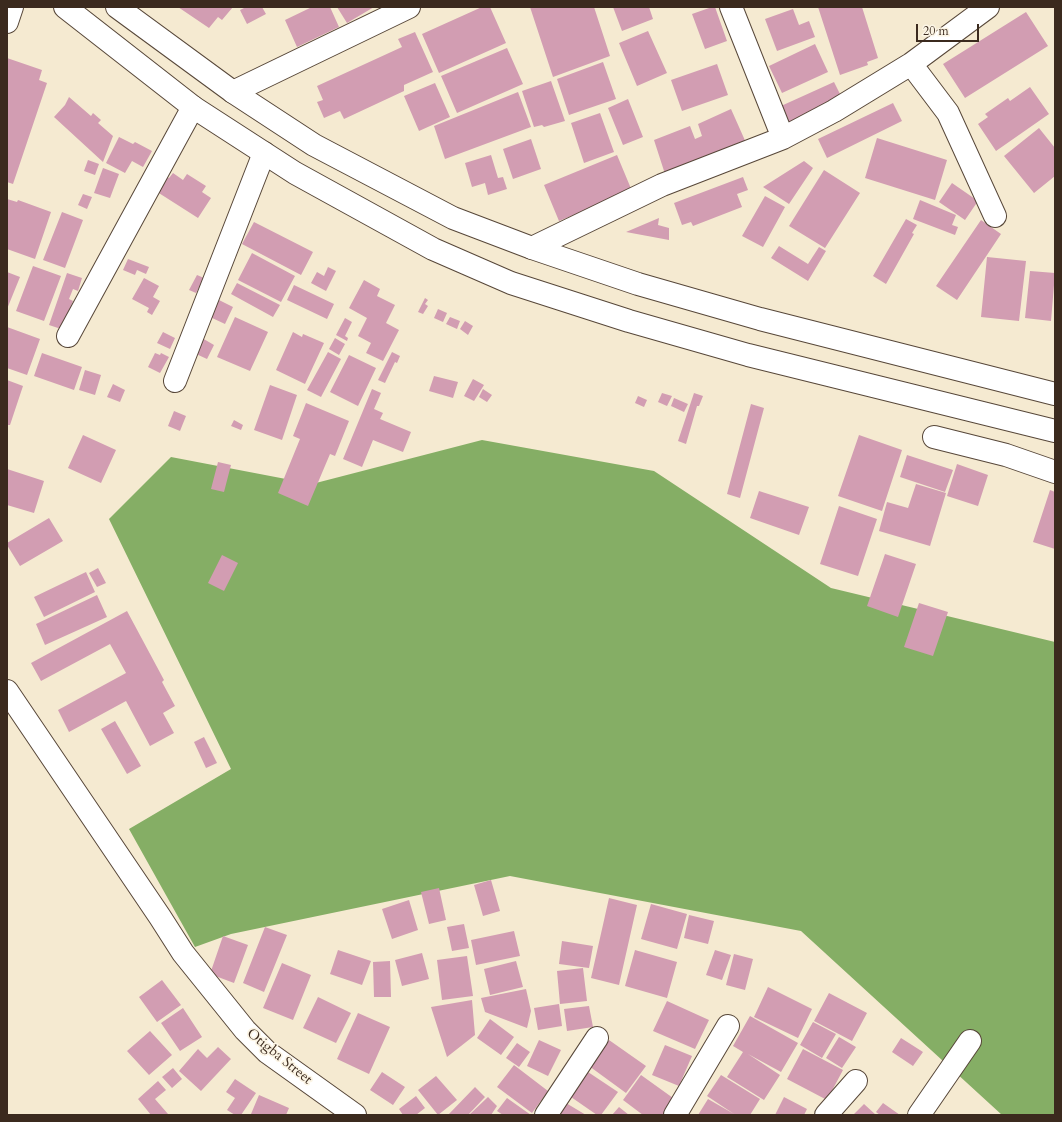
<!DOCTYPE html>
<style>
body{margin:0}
#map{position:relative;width:1062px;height:1122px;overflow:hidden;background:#f5ead1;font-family:Cardo,serif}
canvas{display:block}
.frame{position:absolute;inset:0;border:8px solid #3b2a1e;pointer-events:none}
.scale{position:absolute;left:916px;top:24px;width:63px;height:18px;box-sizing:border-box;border:2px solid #3b2a1e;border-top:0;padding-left:5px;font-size:12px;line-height:14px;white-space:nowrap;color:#3b2a1e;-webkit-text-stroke:3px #fcf5e5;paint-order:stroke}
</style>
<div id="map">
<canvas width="1062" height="1122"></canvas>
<div class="frame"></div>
<div class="scale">20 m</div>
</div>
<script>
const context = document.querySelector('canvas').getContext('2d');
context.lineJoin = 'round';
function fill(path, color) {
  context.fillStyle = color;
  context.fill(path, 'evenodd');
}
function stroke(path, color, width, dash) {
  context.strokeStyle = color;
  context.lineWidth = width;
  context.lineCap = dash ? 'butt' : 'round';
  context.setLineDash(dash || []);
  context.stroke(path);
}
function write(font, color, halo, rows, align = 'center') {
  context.font = font + ' Cardo,serif';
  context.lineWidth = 3.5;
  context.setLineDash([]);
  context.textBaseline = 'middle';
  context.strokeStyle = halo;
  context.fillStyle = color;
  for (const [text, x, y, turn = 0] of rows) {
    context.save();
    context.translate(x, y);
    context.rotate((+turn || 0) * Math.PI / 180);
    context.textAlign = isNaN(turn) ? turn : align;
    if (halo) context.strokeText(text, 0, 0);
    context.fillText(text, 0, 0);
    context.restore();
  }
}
fill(new Path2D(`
 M482 440 654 471 831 588 1055 642V1115H1002L801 931 510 876 231 934 195 947 129 829 231 769 109 519 171 457 312 484Z`), '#85ae65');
fill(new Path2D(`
 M178 7H233L222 20 218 17 209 28Z
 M246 7H262L266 14 247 24 240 10Z
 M312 7H330L339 27 297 47 285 20Z
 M337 7H374L347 23Z
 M482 7H490L506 43 439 73 422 34Z
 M530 7H594L610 56 553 77Z
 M613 7H649L653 19 622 31Z
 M712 7H715L727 41 705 49 692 14Z
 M818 7H862L878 58 867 62 868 65 840 75Z
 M793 9 799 25 809 21 815 37 777 51 765 19Z
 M1026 12 1048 46 965 98 943 64Z
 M648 31 667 73 637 86 619 43Z
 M415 32 433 72 404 85V91L344 119 340 111 324 118 317 102 323 100 317 86 402 47 398 39Z
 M815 44 828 72 782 93 769 66Z
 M507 48 523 84 457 113 441 76Z
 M7 58 42 70 39 80 47 83 13 184 7 182Z
 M603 62 616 99 569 115 557 79Z
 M717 64 728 95 682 111 671 80Z
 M551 81 565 121 544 127 542 125 534 127 522 91Z
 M834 82 843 100 790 125 781 106Z
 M435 83 450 117 419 131 404 96Z
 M1030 87 1049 114 996 151 978 124 988 117 985 114 1008 98 1010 101Z
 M518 92 531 127 445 159 434 126Z
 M69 97 91 116 93 113 101 120 98 123 113 136 103 162 54 117 65 105Z
 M628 99 643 137 623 145 608 108Z
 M893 103 902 121 827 158 818 139Z
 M731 109 747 145 665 174 654 140 690 126 695 139 702 136 698 124Z
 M600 113 614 152 584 163 571 123Z
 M1039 128 1055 148V176L1034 193 1004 156Z
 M119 137 133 144 135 142 152 151 143 167 132 161 125 173 106 163Z
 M877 138 947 160 935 200 865 178Z
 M531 139 541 169 513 179 503 149Z
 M491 155 498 178 503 177 507 189 488 195 485 183 472 187 465 163Z
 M617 155 632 191 559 221 544 185Z
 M88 160 99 164 95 175 84 171Z
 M804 161 813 168 789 204 763 187Z
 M103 168 119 174 110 198 94 193Z
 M824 170 860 193 825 248 789 226Z
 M173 173 183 180 187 174 206 186 202 192 211 198 198 218 151 188 165 176 169 178Z
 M743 177 748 190 737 194 742 207 693 226 691 222 682 225 674 203Z
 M952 183 978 201 965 220 939 202Z
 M83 194 92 197 87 209 78 205Z
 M765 196 785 207 763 247 742 236Z
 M7 199 17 202 18 200 51 212 35 259 7 249Z
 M920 200 956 215 952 225 958 227 955 235 913 219Z
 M62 212 83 220 65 268 43 260Z
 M659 218 658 225 669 228V240L626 232Z
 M906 219 917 225 912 233 914 234 886 284 873 276Z
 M981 220 1001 234 957 300 936 286Z
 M254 222 313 252 301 275 242 244Z
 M779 246 808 264 819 247 826 251 808 281 771 258Z
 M252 253 295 276 281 302 238 280Z
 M987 257 1026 261 1019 321 981 317Z
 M128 259 149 267 146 274 137 270 135 275 123 270Z
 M33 266 61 276 44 321 16 311Z
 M328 267 336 271 326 291 311 283 317 272 324 276Z
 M1030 271 1055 273 1051 321 1025 318Z
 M7 272 20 277 7 309Z
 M67 273 82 278 78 291 73 289 69 299 73 301 66 320H64L61 329 49 325Z
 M197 275 204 278 196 293 189 290Z
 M144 278 159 286 153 297 160 301 152 315 147 312 149 308 132 299Z
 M364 280 380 289 377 296 395 305 386 323 399 330 383 361 366 353 371 343 358 336 367 318 349 308Z
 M237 283 280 305 273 317 231 294Z
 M294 285 334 304 327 319 287 300Z
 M425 298 428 300 425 304 428 306 423 314 418 312Z
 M219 300 233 307 225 324 210 317Z
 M438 309 447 313 443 322 434 318Z
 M235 317 268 332 250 371 217 357Z
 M450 317 460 321 457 329 446 324Z
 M345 318 352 322 345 336 348 338 347 341 336 335Z
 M465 321 473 326 468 335 460 329Z
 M7 327 40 339 27 375 7 368Z
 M163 332 175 338 170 349 157 343Z
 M293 332 302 337 303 334 324 343 305 384 276 370Z
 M202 338 214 345 207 359 194 353Z
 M335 338 345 344 339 355 329 349Z
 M328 352 341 359 321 397 307 390Z
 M392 352 400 356 397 363 395 362 385 383 378 380Z
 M42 353 82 367 74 390 34 376Z
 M155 353 160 355 161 353 169 357 160 373 148 367Z
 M349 355 376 368 358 406 330 392Z
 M85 370 101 375 95 395 79 390Z
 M434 376 458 382 453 398 429 391Z
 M473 379 484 385 474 401 464 396Z
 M7 380 23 386 10 425H7Z
 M113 384 125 390 120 402 107 397Z
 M270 385 297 395 282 440 254 430Z
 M372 389 381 393 374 409 383 413 380 419 411 432 403 452 373 440 362 467 343 459Z
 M483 389 492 395 487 402 479 397Z
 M662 393 672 396 667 406 658 402Z
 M694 393 703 396 699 406H697L686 444 678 441Z
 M638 396 647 400 644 407 635 403Z
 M674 398 688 404 684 412 671 406Z
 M306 403 349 421 335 456 330 454 308 506 278 493 300 439 293 436Z
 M751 404 764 408 740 498 727 494Z
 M174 411 186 416 180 431 168 426Z
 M234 420 243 425 241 430 231 426Z
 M83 435 116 450 101 483 68 468Z
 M859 435 902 450 882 511 838 496Z
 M907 455 953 470 945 492 900 477Z
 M218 462 231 465 224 492 211 489Z
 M957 464 988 475 978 506 947 496Z
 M7 469 44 481 34 513 7 505Z
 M916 484 946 493 930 546 879 531 887 502 908 508Z
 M1050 490 1055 492V549L1033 542Z
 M759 491 809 507 799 535 750 518Z
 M839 506 877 519 858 576 820 564Z
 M49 518 63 541 20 566 7 545V543Z
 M885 554 916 564 898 617 867 606Z
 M222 555 238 563 224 591 208 583Z
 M98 568 106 583 97 587 89 573Z
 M86 572 95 592 44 617 34 597Z
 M97 595 107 617 45 645 36 624Z
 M919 603 948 612 933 656 904 647Z
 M127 611 164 680 162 682 175 706 163 713 174 733 150 746 126 701 69 732 58 710 126 673 110 644 41 681 31 663Z
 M115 721 141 766 127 774 101 729Z
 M204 737 217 763 206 768 194 742Z
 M491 880 500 911 483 916 474 885Z
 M439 888 446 920 429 924 421 892Z
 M609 898 637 905 619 985 591 978Z
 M409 900 418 930 392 939 382 909Z
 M651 904 687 914 677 949 641 939Z
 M689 915 714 921 708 944 684 938Z
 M464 924 469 948 452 951 447 927Z
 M265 927 287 935 264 992 243 983Z
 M514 931 520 956 476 965 471 940Z
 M223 936 248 945 234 983 210 974Z
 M562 941 593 946 589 968 559 964Z
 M338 950 371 961 362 985 330 974Z
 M635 950 677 962 667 998 625 986Z
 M715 950 731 955 722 980 706 975Z
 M422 953 429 979 402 986 395 960Z
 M734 954 753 959 745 990 726 985Z
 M467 956 473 996 442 1000 437 960Z
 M390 961 391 997H374L373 962Z
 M516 961 523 987 490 995 484 969Z
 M282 963 311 975 293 1020 263 1008Z
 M583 968 587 1001 560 1004 557 971Z
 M162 980 181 1005 157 1022 139 997Z
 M768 987 812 1009 798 1038 754 1017Z
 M526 989 531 1011 527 1028 485 1012 481 998Z
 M829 993 867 1013 852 1041 814 1021Z
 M318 997 351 1013 336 1043 303 1028Z
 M472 1000 475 1035 447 1057 431 1007Z
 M667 1001 709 1020 695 1049 653 1031Z
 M559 1004 562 1026 538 1030 534 1008Z
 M589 1006 593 1027 567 1031 564 1009Z
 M183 1008 202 1037 180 1051 161 1023Z
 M358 1013 390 1027 369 1074 337 1059Z
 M750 1016 798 1043 781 1072 748 1054 780 1075 764 1100 727 1077 743 1052 733 1046Z
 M490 1019 514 1037 501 1055 477 1038Z
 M813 1022 836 1034 822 1058 800 1045Z
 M150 1031 172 1055 149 1075 127 1051Z
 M839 1037 856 1047 842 1068 826 1058Z
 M901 1038 923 1052 913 1066 892 1052Z
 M539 1040 561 1050 548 1076 527 1066Z
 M609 1040 646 1066 626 1093 589 1066Z
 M517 1043 530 1052 519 1067 506 1058Z
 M665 1045 692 1056 679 1086 652 1075Z
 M218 1047 231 1059 201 1091 179 1071 198 1049 207 1058Z
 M803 1049 843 1070 827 1100 787 1079Z
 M514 1065 548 1091 532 1113 497 1087Z
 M173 1068 182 1079 172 1088 162 1077Z
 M382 1072 405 1087 393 1105 370 1090Z
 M588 1072 618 1092 601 1115H597L571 1097Z
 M641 1075 680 1103 672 1115H643L623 1100Z
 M721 1075 760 1099 750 1115H698L708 1099 734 1114 707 1096Z
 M436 1076 457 1100 438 1115 418 1090Z
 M235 1079 256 1093 241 1115H235L227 1110 235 1098 226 1092Z
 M158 1081 166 1090 155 1099 168 1114 167 1115H151L138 1099Z
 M475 1087 485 1097 468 1115H448Z
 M259 1095 289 1108 286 1115H254L251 1114Z
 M416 1096 425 1108 416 1115H403L399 1109Z
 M488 1097 497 1106 491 1115H469Z
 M784 1097 807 1109 804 1115H775Z
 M507 1098 531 1115H503L497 1111Z
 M566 1103 586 1115H558Z
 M883 1103 900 1115H880L876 1112Z
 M864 1104 876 1115H853Z
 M619 1107 629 1115H612Z`), '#d29db2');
const street = new Path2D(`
 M731 7 783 138
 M911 64 948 113 995 216
 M233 92 409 7
 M532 248 662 185 783 138 834 111 911 64 988 7
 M68 336 193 107
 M175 381 264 153
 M934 437 1006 455 1055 472
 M546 1115 597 1038
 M675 1115 728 1026
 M826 1115 856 1081
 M919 1115 970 1041`);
const secondary = new Path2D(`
 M65 7 193 107 295 173 433 249 511 283 629 321 748 355 1055 431
 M117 7 233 92 314 145 453 218 532 248 638 284 760 319 1055 394
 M7 22 12 7
 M7 691 160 917 183 953 245 1030 267 1052 355 1115`);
stroke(street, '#574739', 24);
stroke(secondary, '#574739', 24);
stroke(street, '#fff', 22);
stroke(secondary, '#fff', 22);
write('14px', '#3b2a1e', '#fcf5e5', [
 ["Otigba Street",279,1057,39]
]);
</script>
